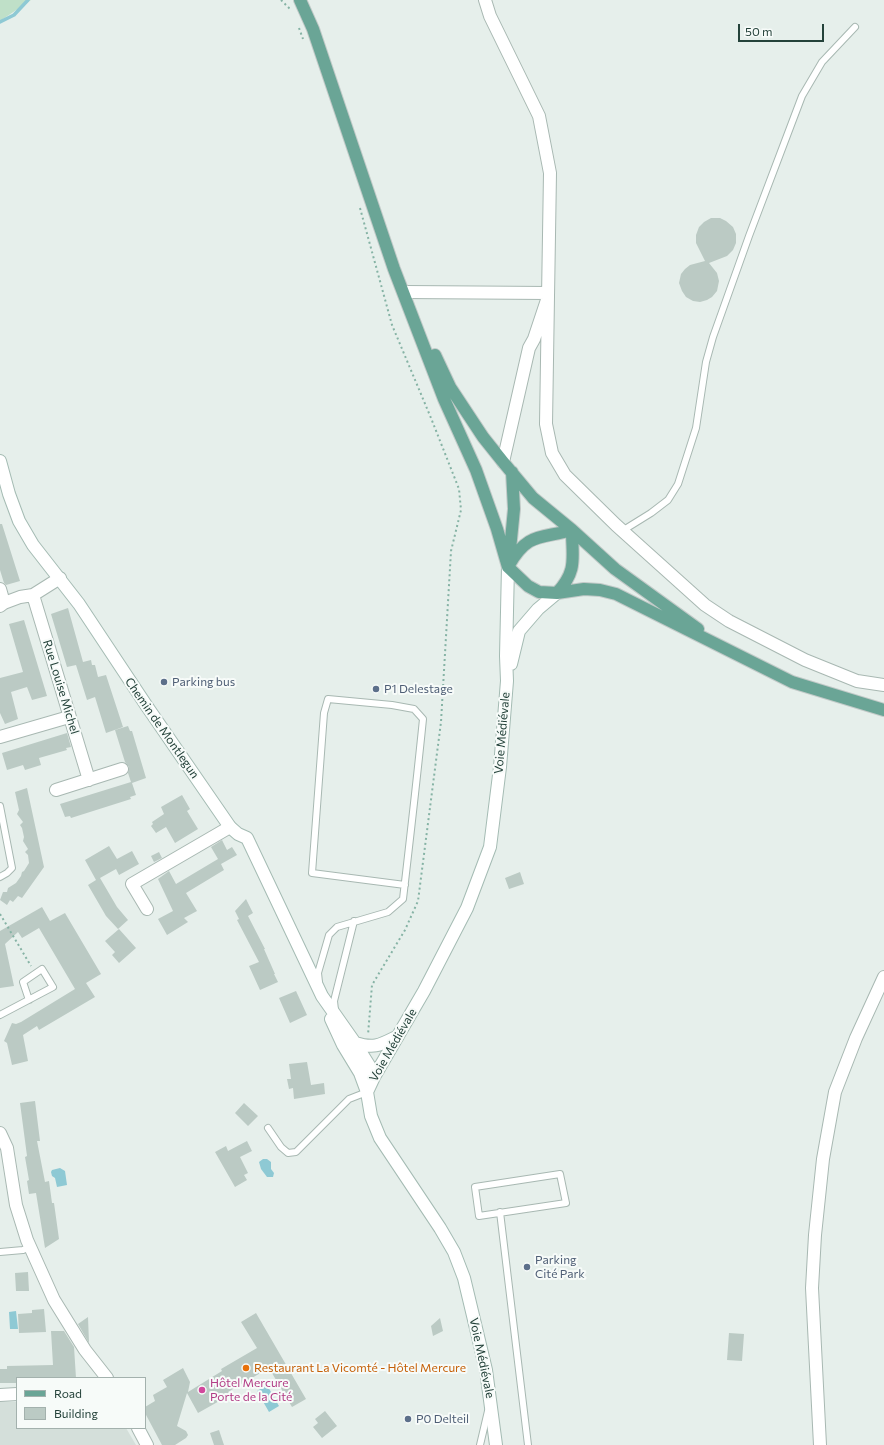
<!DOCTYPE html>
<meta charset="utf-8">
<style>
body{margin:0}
#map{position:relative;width:884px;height:1445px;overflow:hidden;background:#e6efeb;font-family:Commissioner,sans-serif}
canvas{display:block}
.legend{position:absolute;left:16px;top:1377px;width:130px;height:52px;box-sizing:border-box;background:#f7fbf9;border:1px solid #a3b1ad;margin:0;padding:5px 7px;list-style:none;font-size:12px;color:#24423a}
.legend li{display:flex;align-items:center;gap:8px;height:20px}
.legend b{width:20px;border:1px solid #a3b1ad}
.scale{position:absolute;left:738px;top:24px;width:86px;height:18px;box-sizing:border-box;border:2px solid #24423a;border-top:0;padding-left:5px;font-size:12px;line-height:14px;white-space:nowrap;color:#24423a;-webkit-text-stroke:3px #f7fbf9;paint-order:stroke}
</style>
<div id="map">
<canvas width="884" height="1445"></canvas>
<ul class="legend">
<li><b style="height:5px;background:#6aa596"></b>Road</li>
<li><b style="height:11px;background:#bbcac4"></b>Building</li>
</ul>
<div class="scale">50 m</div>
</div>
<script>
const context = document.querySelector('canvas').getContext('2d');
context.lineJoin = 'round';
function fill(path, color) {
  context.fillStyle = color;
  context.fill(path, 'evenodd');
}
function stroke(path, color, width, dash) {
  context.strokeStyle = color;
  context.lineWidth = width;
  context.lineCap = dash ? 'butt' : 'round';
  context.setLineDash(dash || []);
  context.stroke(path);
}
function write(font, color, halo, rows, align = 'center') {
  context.font = font + ' Commissioner,sans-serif';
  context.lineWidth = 4;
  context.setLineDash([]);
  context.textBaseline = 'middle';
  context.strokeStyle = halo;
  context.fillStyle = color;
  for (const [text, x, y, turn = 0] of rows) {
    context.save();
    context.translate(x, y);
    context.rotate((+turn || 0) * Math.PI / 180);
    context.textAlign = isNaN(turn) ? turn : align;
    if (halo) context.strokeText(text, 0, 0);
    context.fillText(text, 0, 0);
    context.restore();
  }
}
fill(new Path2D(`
 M0 1402H17V1428H126L136 1445H0Z`), '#d4dfda');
fill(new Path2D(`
 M0 0H31L0 21Z`), '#bfe0c8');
fill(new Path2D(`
 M263 1159H267L271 1162V1169L274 1173 273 1177H267L261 1169 259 1162Z
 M60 1168 65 1171 67 1185 57 1187 55 1178 52 1176 51 1172 52 1170Z
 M16 1311 18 1329H10L9 1312Z
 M267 1385 279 1406 269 1412 257 1391Z`), '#8ec9d4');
stroke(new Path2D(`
 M0 22 14 15 28 0`), '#8ec9d4', 3.5);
fill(new Path2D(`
 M711 218H720L726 221 733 227 736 234V243L733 250 727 256 709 263 717 273 719 281 717 291 712 297 707 300 700 302 693 301 686 297 682 291 679 283 681 274 685 269 690 265 705 261 696 243V235L699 227 704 222Z
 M0 524H2L20 581 6 585 4 583 0 570Z
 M68 608 83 662 91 660 92 665H95L98 677 106 675 123 727 106 733 95 697 87 700 76 665 67 667 51 614Z
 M24 620 47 696 32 700 27 687 11 692 18 719 5 724 0 713V678L23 672 9 624Z
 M128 726 130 731H132L146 778 132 783 136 795 130 797 131 799 71 818 70 816 65 817 60 804 131 782 128 773 129 767 125 762 115 730Z
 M67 733 71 747 66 748 67 750 39 758 41 765 25 770 23 765 7 770 2 753Z
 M27 788 44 867 22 898 18 896 13 902 10 900 7 905 0 900 3 892H7L8 888 16 883 21 876 22 872 24 871 29 863 28 855 25 852 28 849 23 841 24 837 22 828 20 825 23 822 17 814 19 810 15 792Z
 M182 795 190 809 187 811 198 829 175 843 166 827 156 833 151 826 153 824 152 822 164 814 161 807Z
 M222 840 227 850 232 847 237 855 221 864 224 870 186 893 197 911 184 918 188 922 167 935 158 919 173 911 158 879 169 871 176 884 218 859 211 847Z
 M109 846 117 859 132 851 139 864 119 875 116 869 100 878 117 907 128 920 118 929 106 916 88 885 96 880 85 860Z
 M159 852 162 858 154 862 151 856Z
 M520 872 524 884 509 889 505 878Z
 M246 899 253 913 248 916 265 949H264L275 974H274L278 982 260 990 249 966 259 962 237 920 239 919 235 911Z
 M42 907 50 921 65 913 101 974 86 983 95 997 39 1030 37 1026 23 1035 28 1061 12 1065 7 1043 4 1041 12 1023 16 1024 21 1022 75 989 39 928 22 938 18 932 5 944 14 986 0 988V931Z
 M119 929 136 948 119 963 112 955 115 952 105 941Z
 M296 991 307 1015 290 1023 279 998Z
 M307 1062 311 1085 324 1083 325 1094 294 1099 293 1088 289 1089 287 1079H291L289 1064Z
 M35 1101 40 1141H37L45 1182 49 1181 52 1203H54L59 1239 45 1248 36 1193 29 1194 27 1181 29 1180 25 1157 27 1156 20 1103Z
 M244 1103 258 1116 248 1126 235 1113Z
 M247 1141 252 1151 240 1157 248 1173 244 1175 247 1180 235 1187 215 1152 226 1146 228 1151Z
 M28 1272 29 1291H16L15 1273Z
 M44 1309 46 1332 19 1333 18 1314 32 1313V1310Z
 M256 1313 306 1399 292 1407 269 1368 228 1392 230 1395 198 1413 187 1393 177 1426 186 1431 188 1435 186 1438 175 1445H162L145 1413V1407L155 1401 153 1395 167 1387 163 1380 183 1368 190 1382 188 1392 222 1371 221 1369 257 1348 241 1322Z
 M88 1317 89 1343 78 1324Z
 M440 1318 443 1331 433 1336 431 1326Z
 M51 1331H64L74 1347 76 1378H17V1383H0V1369H7V1366L53 1365Z
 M729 1333 744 1334 742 1361 727 1360Z
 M325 1411 337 1426 322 1438 313 1427 318 1423 315 1419Z
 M219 1430 224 1445H214L210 1433Z`), '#bbcac4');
const lane = new Path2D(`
 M622 531 651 513 668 500 678 484 696 428 706 362 713 337 749 236 802 96 822 62 855 27
 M0 806 12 868 7 873 0 877
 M319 982 318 973 329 935 337 927 388 912 403 899C410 839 417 779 423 719L414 709 392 705 328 699 324 713 312 873 405 885
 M335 1010 334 1001 354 921
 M0 1015 53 987 42 969 23 982 29 1000
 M268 1128 281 1147 288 1153 296 1152 349 1099 367 1092
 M560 1174 566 1203 479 1216 475 1187Z
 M500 1212 528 1445
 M0 1252 23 1250 30 1247
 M480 1445 488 1411`);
const street = new Path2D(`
 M485 0 490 16 539 116 550 173 548 297
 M405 292 548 293
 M503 462 529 348 534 339 548 297 546 424 552 453 565 475 616 525 705 605 729 621 805 660 857 681 884 685
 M0 589 4 603
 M33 595 89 780
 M0 606 4 603 20 597 33 595 60 578
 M0 737 69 717
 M56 790 122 769
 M147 909 132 884 230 827
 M0 1133 7 1148 16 1205 27 1240 54 1300 85 1350 107 1378
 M0 1395 17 1394
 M138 1428 147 1445
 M820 1445 812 1288 815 1235 823 1159 835 1092 856 1038 884 977`);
const secondary = new Path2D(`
 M0 461 9 494 19 521 33 545 79 604 146 705 230 827 238 834 247 838 322 996 355 1043C375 1049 380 1045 398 1036
 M511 664 519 631 538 609 557 593
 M331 1019 343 1045 360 1073 367 1092 371 1116 380 1138 440 1228 454 1252 464 1278 486 1370 496 1445
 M355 1043 370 1067 374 1077
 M367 1092 374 1077 424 991 467 908 490 847 500 767 507 681 506 656 508 567`);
const primary = new Path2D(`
 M300 0 313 29 394 269 444 399 476 470 497 529 508 567 528 586 539 592 557 593 584 589 600 590 616 594 792 682 884 710
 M435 355 450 387 483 437 503 462 533 498 572 530 615 569 698 629
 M509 560 514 509 512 472
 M509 565C528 532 540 539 572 530
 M557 593C578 570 572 558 572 530`);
stroke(lane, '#a8b8b2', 8);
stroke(street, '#a8b8b2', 14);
stroke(secondary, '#a4bbb3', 14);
stroke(primary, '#c2cac8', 14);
stroke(new Path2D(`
 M281 0 291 10
 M299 28 303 39
 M360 208 392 325 431 418 459 489 461 510 451 551 441 722 418 901 405 930 372 985 368 1035
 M0 914 31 966`), '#86b3a5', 2, [2, 3]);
stroke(lane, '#fff', 6);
stroke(street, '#fff', 12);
stroke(secondary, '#fff', 12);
stroke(primary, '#6aa596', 12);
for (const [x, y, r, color] of [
 [164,682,4,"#5c6f8a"],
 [376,689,4,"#5c6f8a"],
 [527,1267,4,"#5c6f8a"],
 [246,1368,4,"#e8710a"],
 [202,1390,4,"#d1479c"],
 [408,1419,4,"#5c6f8a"]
]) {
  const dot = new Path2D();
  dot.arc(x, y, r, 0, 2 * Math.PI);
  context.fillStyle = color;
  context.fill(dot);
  stroke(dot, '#f7fbf9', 1.5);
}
write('12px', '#4e5e75', '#f7fbf9', [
 ["Parking bus",172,682],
 ["P1 Delestage",384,689],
 ["Parking",535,1260],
 ["Cité Park",535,1274],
 ["P0 Delteil",416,1419]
], 'left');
write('12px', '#24423a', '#f7fbf9', [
 ["Rue Louise Michel",61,687,73],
 ["Chemin de Montlegun",162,728,55],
 ["Voie Médiévale",502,733,-85],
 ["Voie Médiévale",393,1045,-60],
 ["Voie Médiévale",482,1358,78]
]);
write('12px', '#c56008', '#f7fbf9', [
 ["Restaurant La Vicomté - Hôtel Mercure",254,1368]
], 'left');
write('12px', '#b23c85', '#f7fbf9', [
 ["Hôtel Mercure",210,1383],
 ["Porte de la Cité",210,1397]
], 'left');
</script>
